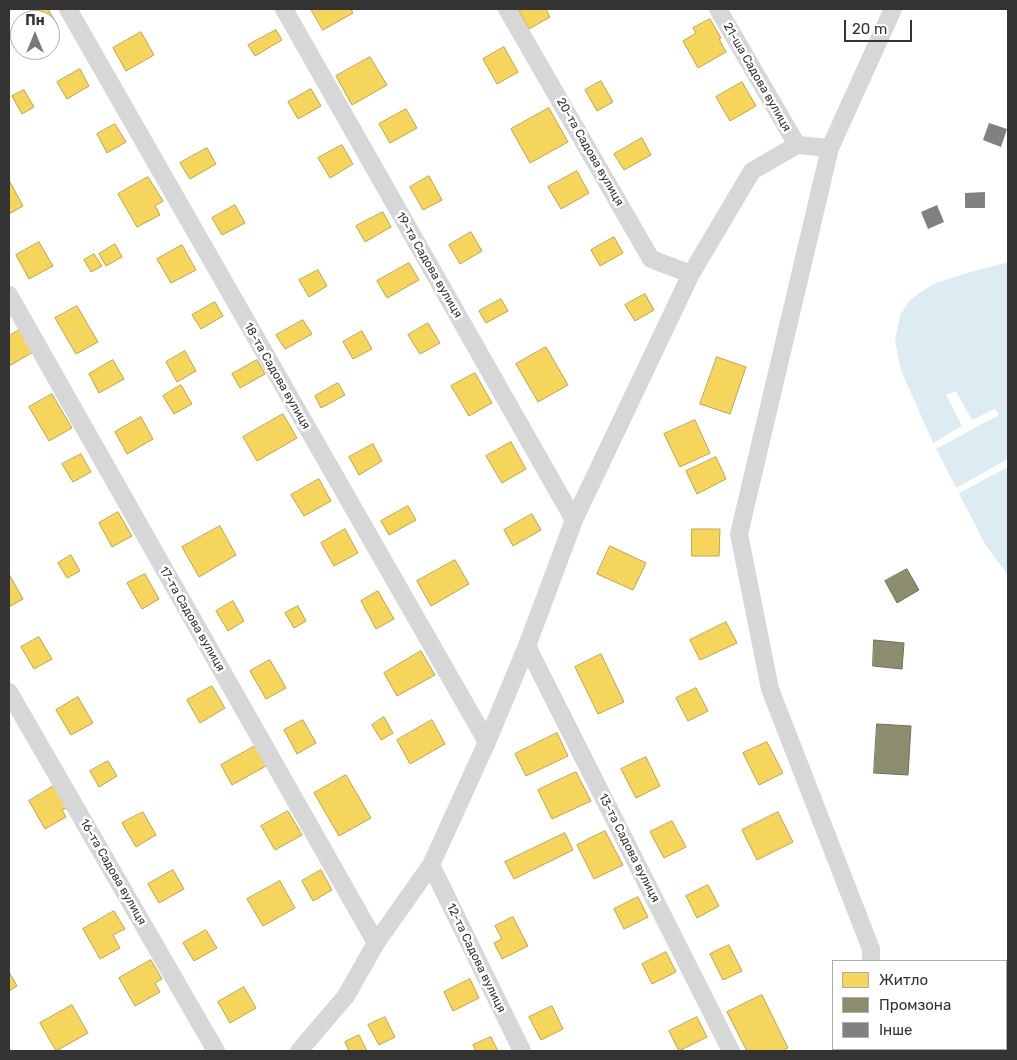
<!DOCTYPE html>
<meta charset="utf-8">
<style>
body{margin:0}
#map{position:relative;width:1017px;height:1060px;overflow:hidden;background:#fff;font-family:Rubik,sans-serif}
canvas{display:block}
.frame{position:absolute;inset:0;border:10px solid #333;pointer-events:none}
.legend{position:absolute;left:832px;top:960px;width:175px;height:90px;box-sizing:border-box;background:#fff;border:1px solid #adadad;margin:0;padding:6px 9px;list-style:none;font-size:15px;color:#333}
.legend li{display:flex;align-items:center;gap:10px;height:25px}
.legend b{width:25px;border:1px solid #adadad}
.north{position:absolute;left:10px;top:10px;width:50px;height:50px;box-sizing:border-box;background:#fff;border:1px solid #adadad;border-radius:50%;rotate:0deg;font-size:14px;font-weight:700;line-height:20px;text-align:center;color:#333}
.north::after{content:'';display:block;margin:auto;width:18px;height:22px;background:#7a7a7a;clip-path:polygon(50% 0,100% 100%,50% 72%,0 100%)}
.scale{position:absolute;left:844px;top:20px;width:68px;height:22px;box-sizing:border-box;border:2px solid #333;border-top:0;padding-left:6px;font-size:15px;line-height:18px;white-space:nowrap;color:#333;-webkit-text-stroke:4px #fff;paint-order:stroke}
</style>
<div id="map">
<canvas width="1017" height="1060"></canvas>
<div class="frame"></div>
<ul class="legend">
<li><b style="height:14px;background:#f6d55c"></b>Житло</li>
<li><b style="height:14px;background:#8c8c6e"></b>Промзона</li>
<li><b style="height:14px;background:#818181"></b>Інше</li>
</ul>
<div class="north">Пн</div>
<div class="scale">20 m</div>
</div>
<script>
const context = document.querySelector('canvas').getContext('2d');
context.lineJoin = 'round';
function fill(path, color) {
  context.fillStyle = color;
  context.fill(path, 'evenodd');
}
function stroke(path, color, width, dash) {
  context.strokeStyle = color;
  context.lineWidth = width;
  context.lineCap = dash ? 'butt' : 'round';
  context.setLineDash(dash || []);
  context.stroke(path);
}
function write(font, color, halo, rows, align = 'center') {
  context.font = font + ' Rubik,sans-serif';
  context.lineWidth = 5;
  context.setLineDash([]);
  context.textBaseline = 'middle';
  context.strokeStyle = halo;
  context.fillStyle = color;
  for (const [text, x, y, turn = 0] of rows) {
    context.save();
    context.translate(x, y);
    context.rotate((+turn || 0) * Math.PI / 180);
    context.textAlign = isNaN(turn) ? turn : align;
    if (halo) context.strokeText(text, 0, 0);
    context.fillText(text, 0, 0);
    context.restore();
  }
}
fill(new Path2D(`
 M1008 262V575L986 546 933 443 901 370 895 340 900 316 910 300 933 284 964 274Z`), '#ddebf3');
fill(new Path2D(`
 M956 391 972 420 995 409 999 415 936 449 933 443 962 426 946 395Z
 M1008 459V467L959 493 956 488Z`), '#fff');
const homes = new Path2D(`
 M41 9H48L58 26 50 31V20H27L26 17Z
 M311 9H351L353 13 323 30Z
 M523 9H546L550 17 529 29 519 11Z
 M710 19 721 38 719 39 726 52 698 68 683 41 696 33 693 28Z
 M276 30 282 40 255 56 248 45Z
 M141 32 154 55 126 71 113 48Z
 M504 47 518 72 497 84 483 59Z
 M370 57 387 85 352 105 336 76Z
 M80 69 89 86 67 99 57 82Z
 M601 81 613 102 597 111 585 90Z
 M742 82 756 106 730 121 716 97Z
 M311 89 321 106 298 119 288 102Z
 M24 90 34 107 22 114 12 96Z
 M549 108 568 142 530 163 511 129Z
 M406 109 417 128 390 143 379 124Z
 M115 124 126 142 107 153 97 134Z
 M642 138 651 155 624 170 614 154Z
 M342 145 353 164 330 178 318 158Z
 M207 148 216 164 190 179 180 163Z
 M577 171 589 193 561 209 548 187Z
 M429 176 442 200 423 210 410 187Z
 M148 177 163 201 155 206 160 215 137 227 118 194Z
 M10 182 23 206 9 214V183Z
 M235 205 245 223 222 235 212 218Z
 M383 212 391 227 365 242 356 226Z
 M471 232 482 251 460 264 449 245Z
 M614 237 623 253 600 266 591 250Z
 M39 242 53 266 29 279 16 255Z
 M115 244 122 257 106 266 99 254Z
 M182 245 196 270 171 283 157 259Z
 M94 254 102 266 91 272 84 260Z
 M409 263 419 280 387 298 377 281Z
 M318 270 327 286 309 297 299 280Z
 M645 294 654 310 635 321 625 305Z
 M501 299 508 311 486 323 479 311Z
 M215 302 223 316 201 329 192 315Z
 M77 306 98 342 76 354 55 318Z
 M303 320 312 334 285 349 276 335Z
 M428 323 440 343 420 354 408 335Z
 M21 329 35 351 9 366V336Z
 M362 331 372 349 353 359 343 342Z
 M546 347 568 385 538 402 516 364Z
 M185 351 196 371 177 382 166 362Z
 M717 357 746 367 730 414 700 404Z
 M113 360 124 379 99 393 89 374Z
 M257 360 265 374 240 388 232 374Z
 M475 373 492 403 469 416 451 386Z
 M338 383 345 395 321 408 315 396Z
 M181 385 192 404 174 414 163 396Z
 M52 394 72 428 49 441 29 407Z
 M283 414 297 438 257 461 243 437Z
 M141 417 153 439 127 454 115 432Z
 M695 420 710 453 680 467 664 434Z
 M511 442 526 469 502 483 486 456Z
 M373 444 382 461 359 475 349 457Z
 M81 454 91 472 73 482 62 464Z
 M716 457 726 479 697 494 686 471Z
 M319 479 331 501 304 516 291 495Z
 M408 506 416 520 389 535 381 521Z
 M118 512 132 536 112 547 99 523Z
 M532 514 541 530 513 546 504 530Z
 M220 526 236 555 199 577 182 547Z
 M345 529 358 553 334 566 321 543Z
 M692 529H720L719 556H692Z
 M610 546 646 563 633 590 597 574Z
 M71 555 80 571 67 578 58 563Z
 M455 560 469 584 431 606 417 581Z
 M9 574 23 599 9 607Z
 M145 574 159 599 142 609 127 583Z
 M378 591 394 619 376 629 361 601Z
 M233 601 244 621 228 631 216 611Z
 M298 606 306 621 294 628 285 613Z
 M726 622 737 643 700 660 690 640Z
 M39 637 52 659 34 669 21 647Z
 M421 651 435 675 397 696 384 673Z
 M601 654 624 702 598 714 575 667Z
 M270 660 286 688 266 699 250 671Z
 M212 686 225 708 200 723 187 700Z
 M696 688 708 711 688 721 676 698Z
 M78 697 93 723 71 735 56 710Z
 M384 717 393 733 381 740 372 725Z
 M303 720 316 743 297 754 284 730Z
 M432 720 445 744 410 764 397 740Z
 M557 733 568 756 526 776 515 754Z
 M767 742 783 773 759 785 743 753Z
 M255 746 266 766 232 785 221 765Z
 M646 757 660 786 636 798 621 769Z
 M108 761 117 776 99 787 90 771Z
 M576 772 591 801 552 819 538 790Z
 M346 775 371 818 339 836 314 793Z
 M55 785 68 807 62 810 66 817 45 829 29 801Z
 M288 811 302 835 275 850 261 826Z
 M143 812 156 835 136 847 122 823Z
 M778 812 793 842 757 860 742 830Z
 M672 821 686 847 664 858 650 832Z
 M605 831 623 865 594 879 577 845Z
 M565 833 573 850 514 879 505 862Z
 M173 870 184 889 159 903 148 884Z
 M321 870 332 890 313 901 302 881Z
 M280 881 295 908 263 926 247 899Z
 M708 885 719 906 697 918 686 896Z
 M638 897 648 917 624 929 614 909Z
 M114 911 125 929 113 935 120 948 100 959 83 929Z
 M513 917 528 946 502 959 494 943 502 939 495 926Z
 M206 930 217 948 194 961 183 943Z
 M729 945 742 971 723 980 710 954Z
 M666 952 676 972 652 984 642 964Z
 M151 960 162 979 155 983 160 992 135 1006 119 978Z
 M9 972 17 986 9 991Z
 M470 979 479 998 453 1011 444 992Z
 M244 987 256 1008 230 1023 218 1002Z
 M762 995 788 1048 781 1051H747L727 1012Z
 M72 1005 88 1033 56 1051 40 1023Z
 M552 1006 563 1029 541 1040 529 1017Z
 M385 1017 395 1037 379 1045 368 1025Z
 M697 1017 707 1037 679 1051 669 1031Z
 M359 1035 367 1051H349L345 1042Z
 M491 1037 498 1051H476L473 1045Z`);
fill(homes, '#f6d55c');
stroke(homes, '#bca450', 1);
const industry = new Path2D(`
 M907 569 919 590 897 603 885 581Z
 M874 640 904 643 902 669 873 666Z
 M877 724 911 726 908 775 874 773Z`);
fill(industry, '#8c8c6e');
stroke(industry, '#71715c', 1);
fill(new Path2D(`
 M989 123 1007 129 1001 147 983 140Z
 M985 192V208H965V193Z
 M937 205 944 222 928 229 921 212Z`), '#818181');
stroke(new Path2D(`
 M68 9 487 742
 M284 9 574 520
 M507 9 651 259 691 274
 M718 9 797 145
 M9 295 376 943
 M527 646 731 1051
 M9 692 216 1051
 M431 865 522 1051
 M871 961V949L770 689 739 534 830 148 893 9
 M299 1051 346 996 376 943 431 865 487 742 527 646 574 520 691 274 752 171 797 145 830 148
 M869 1051V1049`), '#d7d7d7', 18);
write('12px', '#333', '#fff', [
 ["21-ша Садова вулиця",757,77,60],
 ["20-та Садова вулиця",590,152,60],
 ["19-та Садова вулиця",429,265,60],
 ["18-та Садова вулиця",277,376,60],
 ["17-та Садова вулиця",192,619,60],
 ["13-та Садова вулиця",629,848,63],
 ["16-та Садова вулиця",113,872,60],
 ["12-та Садова вулиця",476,958,64]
]);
</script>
